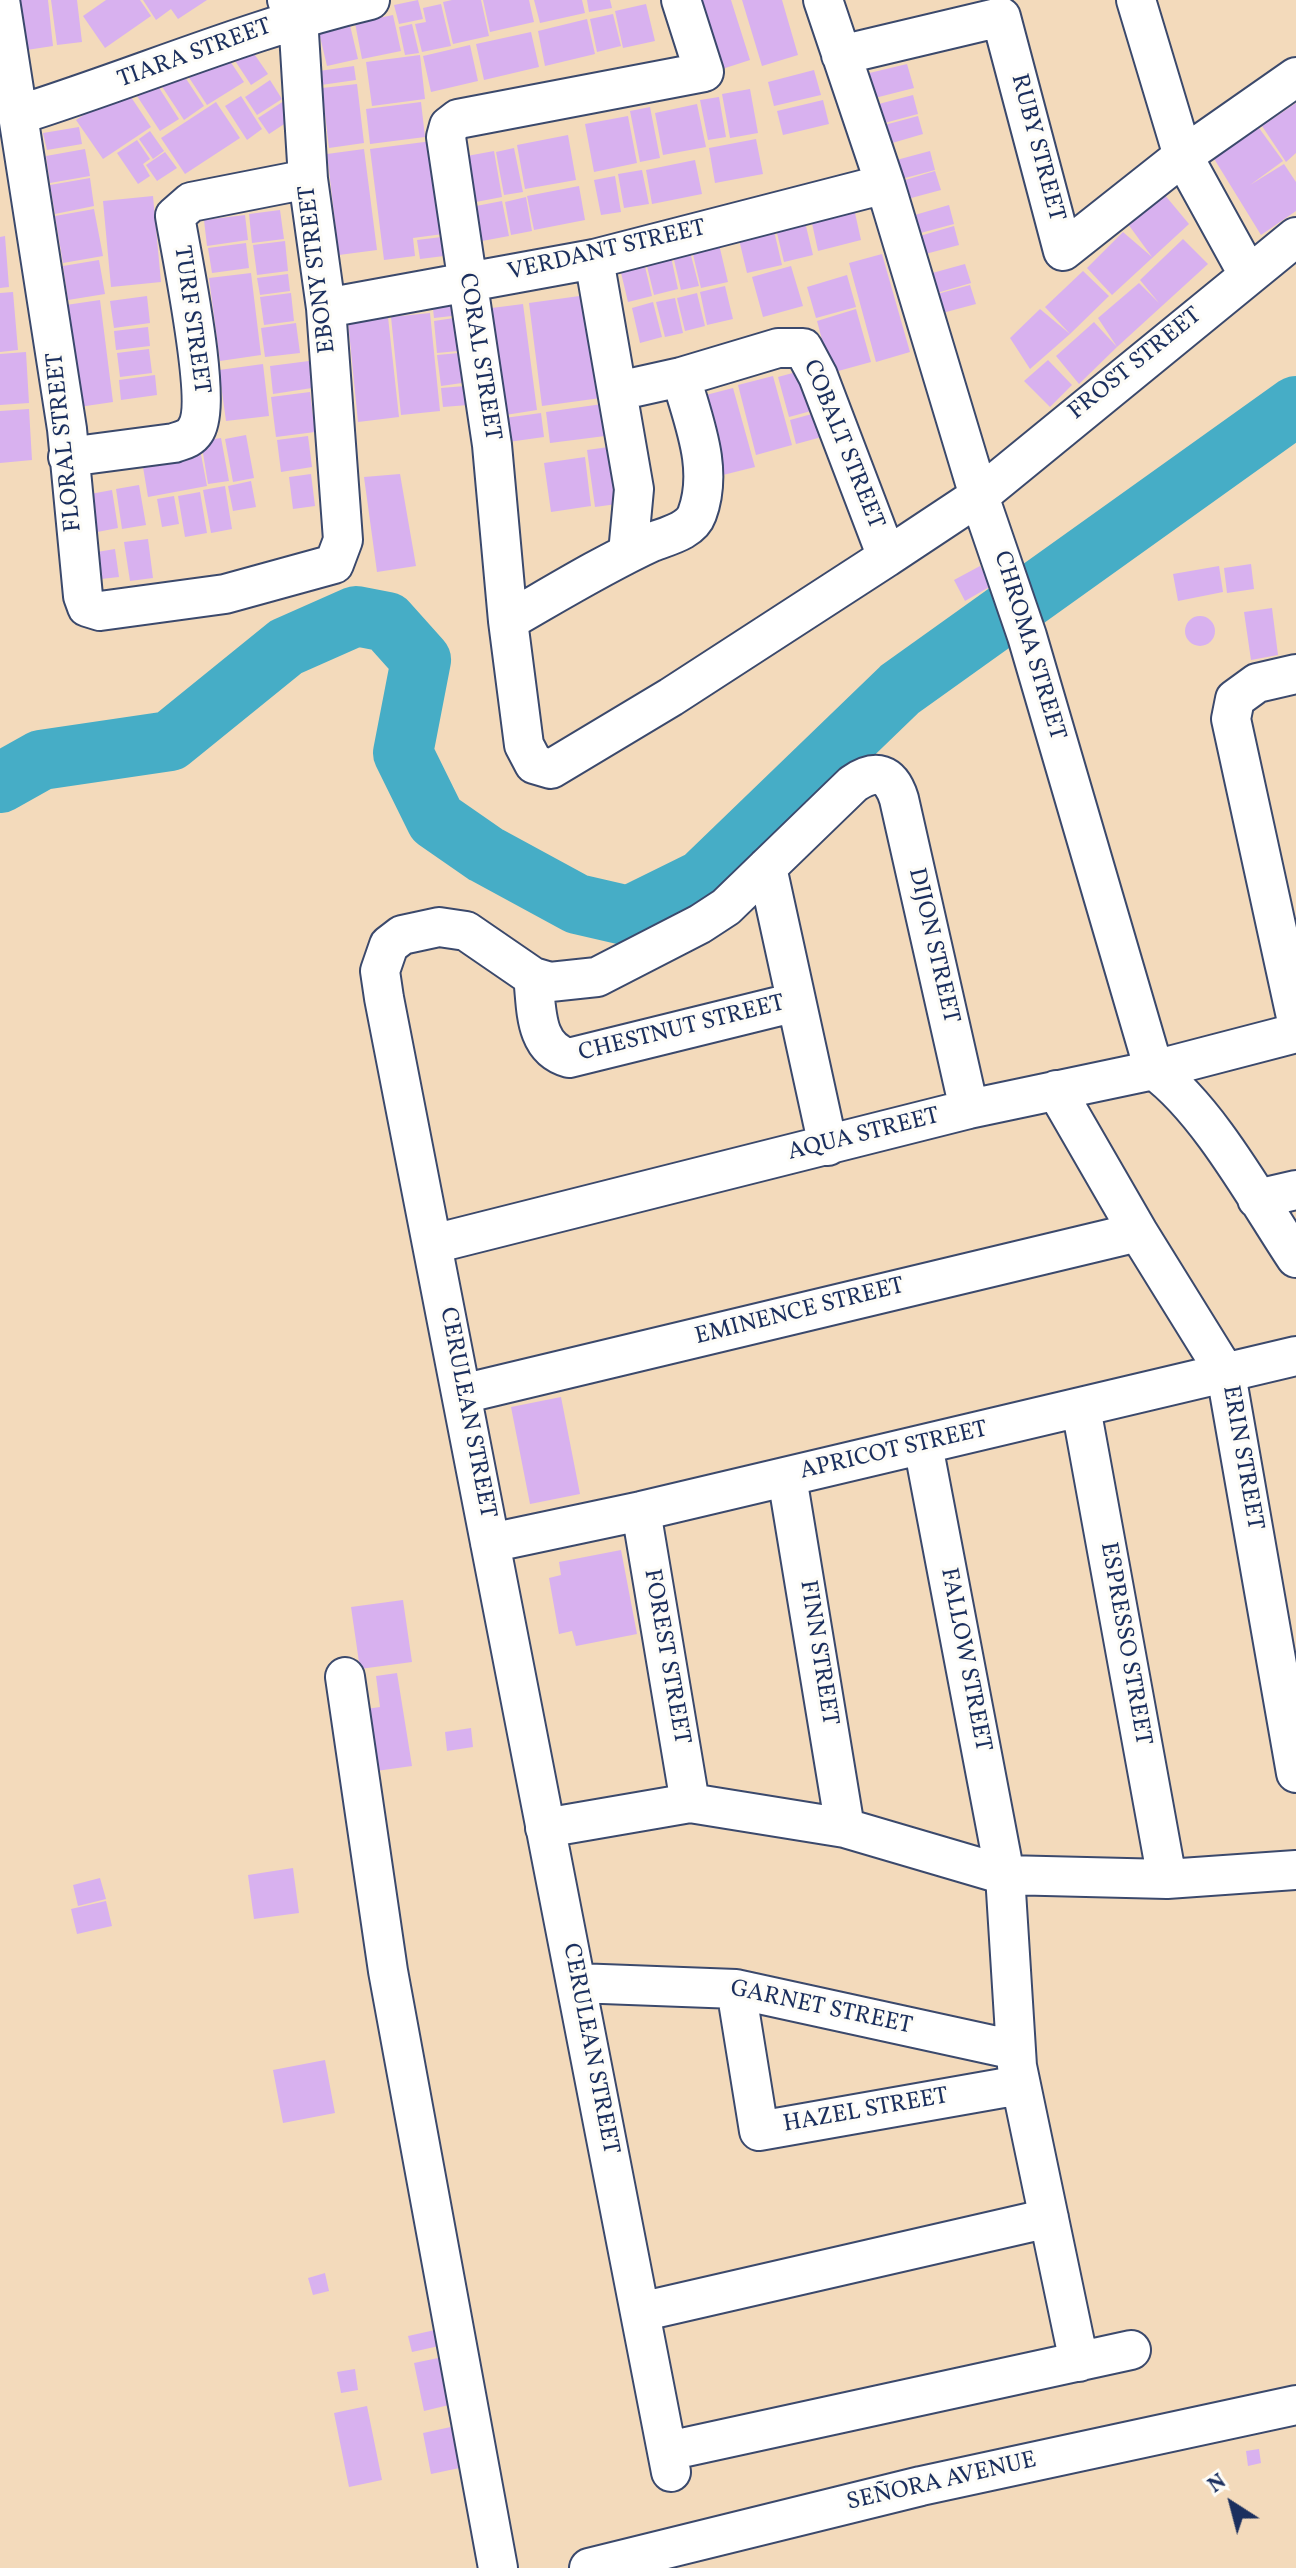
<!DOCTYPE html>
<meta charset="utf-8">
<style>
body{margin:0}
#map{position:relative;width:1296px;height:2568px;overflow:hidden;background:#f3dabb;font-family:Vollkorn,serif}
canvas{display:block}
.north{position:absolute;left:1192px;top:2464px;width:80px;height:80px;-webkit-text-stroke:6px #fdfcf7;paint-order:stroke;rotate:324deg;font-size:22px;font-weight:700;line-height:32px;text-align:center;color:#1b2f5e}
.north::after{content:'';display:block;margin:auto;width:28px;height:36px;background:#1b2f5e;clip-path:polygon(50% 0,100% 100%,50% 72%,0 100%)}
</style>
<div id="map">
<canvas width="1296" height="2568"></canvas>
<div class="north">N</div>
</div>
<script>
const context = document.querySelector('canvas').getContext('2d');
context.lineJoin = 'round';
function stroke(path, color, width, dash) {
  context.strokeStyle = color;
  context.lineWidth = width;
  context.lineCap = dash ? 'butt' : 'round';
  context.setLineDash(dash || []);
  context.stroke(path);
}
function fill(path, color) {
  context.fillStyle = color;
  context.fill(path, 'evenodd');
}
function write(font, color, halo, rows, align = 'center') {
  context.font = font + ' Vollkorn,serif';
  context.lineWidth = 6;
  context.setLineDash([]);
  context.textBaseline = 'middle';
  context.strokeStyle = halo;
  context.fillStyle = color;
  for (const [text, x, y, turn = 0] of rows) {
    context.save();
    context.translate(x, y);
    context.rotate((+turn || 0) * Math.PI / 180);
    context.textAlign = isNaN(turn) ? turn : align;
    if (halo) context.strokeText(text, 0, 0);
    context.fillText(text, 0, 0);
    context.restore();
  }
}
stroke(new Path2D(`
 M0 783 41 760 170 741 286 647 356 616 387 622 421 660 403 753 436 820 485 854 577 904 629 916 702 880 900 689 1296 406`), '#46adc6', 60);
fill(new Path2D(`
 M14 0H48L53 46 20 51Z
 M51 0H77L82 42 57 45Z
 M106 0H140L151 16 105 48 83 16Z
 M143 0H207L178 19 171 9 156 20Z
 M418 0 423 19 399 24 394 5Z
 M452 0H481L489 36 453 44 443 2Z
 M483 0H529L534 22 490 32Z
 M534 0H582L585 13 540 23Z
 M587 0H610L612 8 589 12Z
 M691 0H731L750 60 713 72Z
 M742 0H782L798 55 762 66Z
 M441 4 451 46 422 52 415 24 426 22 423 8Z
 M646 4 655 41 623 48 615 11Z
 M613 14 621 46 597 52 590 19Z
 M393 15 401 51 362 59 355 23Z
 M587 19 595 54 545 66 538 31Z
 M349 21 358 59 327 66 318 28Z
 M412 24 419 53 405 55 399 27Z
 M531 32 539 67 484 80 476 44Z
 M246 42 268 74 251 85 230 53Z
 M470 45 478 81 431 92 423 56Z
 M222 49 244 82 207 105 186 73Z
 M420 55 425 99 372 106 366 62Z
 M907 64 914 88 867 100 861 75Z
 M354 66 356 80 321 85 319 71Z
 M179 68 204 106 184 120 159 82Z
 M814 70 821 95 774 106 768 82Z
 M154 80 179 119 160 131 135 93Z
 M270 80 282 99 257 115 245 97Z
 M357 84 364 143 329 148 322 88Z
 M125 88 151 127 103 159 76 120Z
 M750 89 758 133 730 138 722 94Z
 M913 95 918 114 877 125 871 106Z
 M241 96 262 129 247 140 225 106Z
 M719 97 726 137 708 140 700 100Z
 M287 99 298 115 269 134 258 118Z
 M823 100 829 124 783 135 777 111Z
 M216 102 240 138 185 174 161 138Z
 M421 102 425 137 370 144 366 109Z
 M1296 103V153L1286 162 1262 126Z
 M697 104 706 147 663 155 655 113Z
 M650 107 660 158 640 162 630 111Z
 M628 116 637 163 594 172 585 124Z
 M918 116 923 134 882 146 877 127Z
 M79 127 82 144 47 150 43 133Z
 M1259 128 1283 161 1250 185 1284 164 1296 182V211L1261 235 1213 157Z
 M150 131 164 151 153 159 139 139Z
 M568 135 576 180 525 189 517 145Z
 M756 139 763 174 715 183 709 148Z
 M137 140 150 159 143 164 150 176 138 184 117 153Z
 M432 141 443 234 413 238 415 256 384 260 370 149Z
 M514 148 523 192 504 195 496 152Z
 M85 149 90 176 50 183 46 156Z
 M364 149 377 250 339 255 327 154Z
 M494 151 502 197 476 202 467 156Z
 M930 151 935 170 894 181 889 162Z
 M165 152 177 168 157 181 146 165Z
 M695 160 702 194 652 204 646 170Z
 M642 170 649 204 624 208 618 174Z
 M935 171 941 190 900 201 895 183Z
 M615 176 621 212 601 215 594 180Z
 M90 178 94 206 55 214 50 185Z
 M579 186 585 220 534 230 527 196Z
 M1164 194 1189 224 1112 295 1087 268 1123 232 1152 257 1128 224Z
 M153 196 161 282 111 287 103 201Z
 M526 197 532 231 511 235 505 202Z
 M502 201 509 236 482 241 476 206Z
 M853 204 861 240 818 251 810 214Z
 M949 205 954 224 913 235 908 217Z
 M94 209 103 256 63 263 55 216Z
 M280 210 284 239 252 243 249 214Z
 M245 215 248 240 207 246 204 220Z
 M771 218 782 265 747 273 736 227Z
 M804 218 813 255 784 262 775 225Z
 M954 226 959 245 918 256 913 238Z
 M5 236 9 287 0 288V237Z
 M450 236 452 255 420 259 417 240Z
 M717 236 728 282 701 288 690 242Z
 M1183 239 1208 264 1117 347 1098 318 1139 283 1159 303 1140 280Z
 M285 241 288 271 257 275 253 245Z
 M246 243 249 268 212 273 208 248Z
 M688 244 699 286 681 290 671 247Z
 M669 248 678 289 654 295 644 254Z
 M642 254 652 296 628 302 618 260Z
 M882 254 910 352 876 362 849 263Z
 M99 260 105 294 68 300 63 266Z
 M965 264 971 283 930 295 925 275Z
 M791 266 803 306 763 317 752 277Z
 M1083 271 1109 296 1070 334 1030 369 1010 338 1040 309 1070 334 1045 307Z
 M251 273 261 355 220 361 209 278Z
 M288 274 290 291 260 295 257 278Z
 M847 275 856 307 816 318 807 287Z
 M970 285 976 304 935 315 930 296Z
 M725 286 733 319 707 325 700 292Z
 M13 292 18 350 0 352V293Z
 M291 293 294 321 264 325 260 297Z
 M450 293 452 316 434 318 433 309 415 311 414 297Z
 M697 293 705 326 685 331 677 298Z
 M594 294 608 397 542 406 529 303Z
 M147 296 150 323 114 328 110 301Z
 M675 298 683 333 665 337 656 302Z
 M100 300 113 402 79 407 66 305Z
 M653 302 662 337 640 343 632 308Z
 M523 304 537 410 499 416 484 309Z
 M856 309 871 362 831 373 817 321Z
 M430 313 440 411 401 415 391 317Z
 M388 317 399 417 358 422 348 321Z
 M454 318 458 351 437 353 434 321Z
 M1094 322 1117 347 1079 384 1056 356Z
 M296 323 300 353 265 357 261 328Z
 M148 327 150 346 116 350 114 331Z
 M149 349 152 373 120 377 117 353Z
 M26 352 29 403 0 405V354Z
 M459 353 462 383 441 386 437 355Z
 M1048 360 1072 385 1050 407 1024 381Z
 M309 361 312 388 273 394 270 366Z
 M263 364 269 416 226 421 219 370Z
 M800 371 811 411 789 417 778 377Z
 M155 375 157 395 121 400 119 380Z
 M773 376 792 445 756 455 738 385Z
 M465 386 468 405 443 407 441 388Z
 M733 388 755 467 723 475 702 396Z
 M310 392 315 432 276 437 271 397Z
 M609 403 613 435 550 443 546 412Z
 M29 409 32 460 0 463V411Z
 M823 411 829 435 796 444 790 420Z
 M541 413 544 437 501 443 497 419Z
 M246 435 254 478 233 482 225 439Z
 M308 436 312 467 281 472 277 440Z
 M221 438 229 481 208 484 201 441Z
 M199 444 207 486 148 497 141 455Z
 M616 446 624 503 595 507 587 450Z
 M585 457 591 506 551 512 544 463Z
 M311 474 315 506 293 509 289 477Z
 M400 474 416 566 377 572 364 477Z
 M251 481 256 507 233 511 228 486Z
 M139 485 146 525 122 529 116 489Z
 M225 486 232 529 211 533 203 490Z
 M112 490 118 528 92 533 85 495Z
 M200 492 207 533 185 537 178 496Z
 M174 496 179 524 162 527 157 499Z
 M148 539 153 578 130 581 124 542Z
 M115 549 119 577 101 579 97 552Z
 M1251 564 1254 589 1227 593 1224 568Z
 M980 566 991 586 965 601 954 580Z
 M1219 566 1223 592 1178 601 1173 574Z
 M1272 608 1278 655 1251 660 1244 612Z
 M1185 631a15 15 0 1 1 30 0a15 15 0 1 1-30 0Z
 M561 1397 580 1494 530 1504 511 1407Z
 M621 1550 637 1634 576 1646 572 1631 559 1634 549 1578 561 1575 559 1562Z
 M403 1600 412 1662 360 1669 351 1607Z
 M397 1673 412 1766 369 1772 359 1710 380 1707 376 1676Z
 M471 1728 473 1747 447 1751 445 1732Z
 M293 1868 299 1913 254 1919 248 1875Z
 M100 1878 106 1899 78 1906 73 1885Z
 M106 1901 112 1926 77 1934 71 1909Z
 M325 2060 335 2113 283 2123 273 2070Z
 M325 2273 329 2291 313 2295 308 2278Z
 M435 2330 439 2346 412 2352 408 2336Z
 M443 2357 453 2404 424 2411 414 2363Z
 M355 2369 358 2390 341 2393 337 2372Z
 M367 2406 382 2480 349 2487 334 2413Z
 M460 2425 469 2466 431 2474 423 2433Z
 M1259 2449 1261 2463 1248 2466 1246 2451Z`), '#d8b1ef');
const minor = new Path2D(`
 M0 0 67 429 83 596 87 607 100 611 225 594 334 564 343 540 326 308 308 179 298 17 287 0
 M681 0 704 72 458 119 449 126 446 137 492 445 508 621 524 745 534 764 551 769 671 697 887 557
 M823 0 885 184 979 496 1027 636 1154 1070C1208 1109 1258 1201 1296 1258
 M1136 0 1183 156 1248 274
 M841 55 1001 17 1063 251 1183 156 1296 77
 M21 114C138 77 251 28 370 0
 M594 259 634 489 628 553
 M326 308 594 259 885 184
 M618 391 681 377 778 348H803L818 376 887 557 979 496 1296 237
 M68 457 174 443C182 440 190 439 195 431 214 405 181 254 175 216L191 202 308 179
 M508 621C555 594 602 565 652 542 667 536 691 531 697 514 714 468 693 421 681 377
 M1296 674 1257 683 1235 699 1231 719 1296 1017
 M767 867 828 1146
 M533 977C537 1007 533 1048 569 1058L796 1002
 M1056 1090 1138 1232 1226 1374 1296 1773
 M1257 1199 1296 1190
 M433 1244 969 1109 1154 1070 1296 1033
 M462 1394 1138 1232
 M1081 1408 1167 1879
 M923 1445 1005 1875 1017 2066 1079 2362
 M787 1477 845 1828
 M641 1511 690 1803
 M490 1543 641 1511 1296 1356
 M345 1677 388 1971 498 2568
 M545 1828 690 1803 845 1828 1005 1875 1167 1879 1296 1870
 M576 1983 736 1989 1015 2050
 M736 1989 759 2131 1020 2085
 M640 2312 1049 2218
 M668 2451 1131 2350
 M671 2472 384 998 380 971 389 945 402 935 439 927 466 931 533 977 550 982 597 977 700 924 726 907 853 784C876 768 891 773 899 799L969 1109
 M589 2568 921 2486 1296 2405`);
stroke(minor, '#3b496c', 42);
stroke(minor, '#fff', 38);
write('24px', '#1b2f5e', '#fdfcf7', [
 ["TIARA STREET",195,55,-20],
 ["RUBY STREET",1036,148,75],
 ["VERDANT STREET",607,252,-13],
 ["EBONY STREET",319,269,-97],
 ["TURF STREET",190,320,82],
 ["CORAL STREET",478,357,81],
 ["FROST STREET",1136,365,-39],
 ["FLORAL STREET",66,442,-96],
 ["COBALT STREET",842,445,68],
 ["CHROMA STREET",1028,646,73],
 ["DIJON STREET",932,946,77],
 ["CHESTNUT STREET",682,1030,-14],
 ["AQUA STREET",864,1136,-14],
 ["EMINENCE STREET",800,1313,-14],
 ["CERULEAN STREET",466,1413,79],
 ["APRICOT STREET",894,1452,-13],
 ["ERIN STREET",1241,1458,80],
 ["ESPRESSO STREET",1124,1644,80],
 ["FINN STREET",817,1653,81],
 ["FOREST STREET",665,1657,80],
 ["FALLOW STREET",964,1660,79],
 ["GARNET STREET",821,2009,12],
 ["CERULEAN STREET",589,2049,79],
 ["HAZEL STREET",866,2112,-10],
 ["SEÑORA AVENUE",942,2483,-13]
]);
</script>
